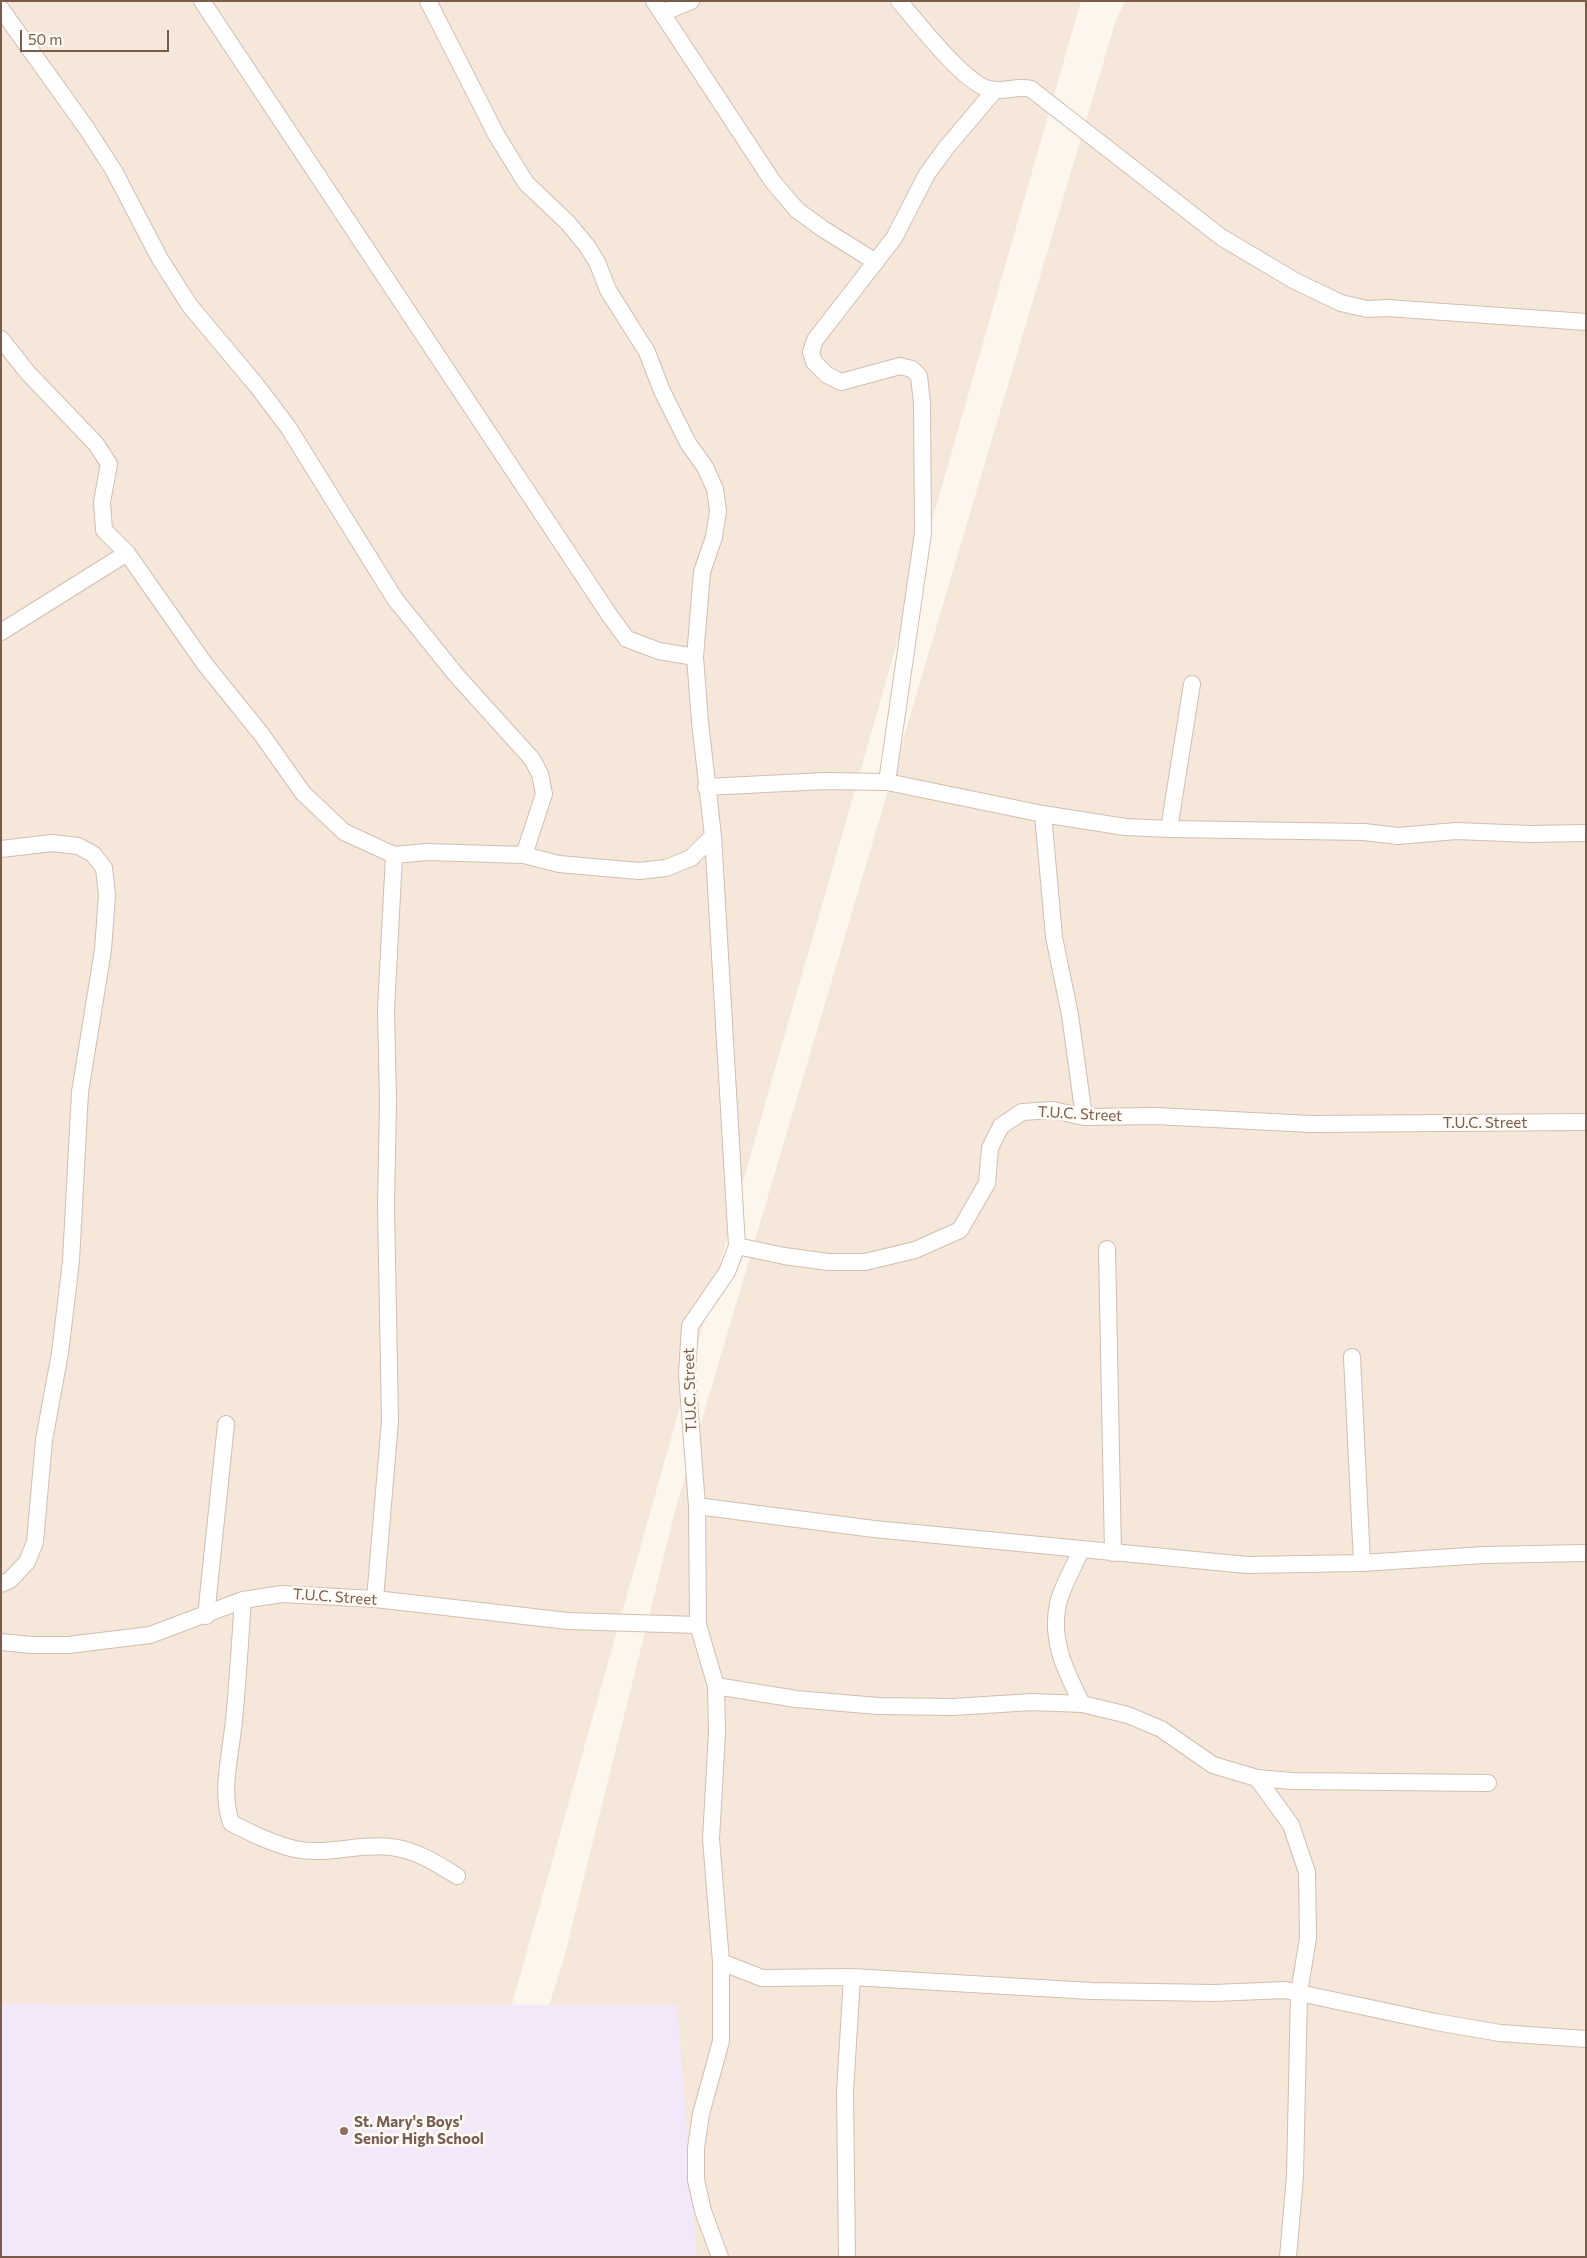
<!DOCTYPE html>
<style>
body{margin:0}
#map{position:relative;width:1587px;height:2258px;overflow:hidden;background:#fdf6ec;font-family:Commissioner,sans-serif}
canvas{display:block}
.frame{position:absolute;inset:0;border:2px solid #7a5c4d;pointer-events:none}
.scale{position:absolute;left:20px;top:30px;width:149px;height:22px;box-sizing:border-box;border:2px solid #7a5c4d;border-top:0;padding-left:6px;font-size:15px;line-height:18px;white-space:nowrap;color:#7a5c4d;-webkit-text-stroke:4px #fffaf3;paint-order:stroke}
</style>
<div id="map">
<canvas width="1587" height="2258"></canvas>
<div class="frame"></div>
<div class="scale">50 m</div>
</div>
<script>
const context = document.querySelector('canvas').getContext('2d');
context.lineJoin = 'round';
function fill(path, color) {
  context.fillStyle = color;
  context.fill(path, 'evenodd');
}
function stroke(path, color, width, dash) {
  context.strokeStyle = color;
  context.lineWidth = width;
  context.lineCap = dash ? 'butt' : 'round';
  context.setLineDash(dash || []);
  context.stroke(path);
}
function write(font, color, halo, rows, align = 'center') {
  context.font = font + ' Commissioner,sans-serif';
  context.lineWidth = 5;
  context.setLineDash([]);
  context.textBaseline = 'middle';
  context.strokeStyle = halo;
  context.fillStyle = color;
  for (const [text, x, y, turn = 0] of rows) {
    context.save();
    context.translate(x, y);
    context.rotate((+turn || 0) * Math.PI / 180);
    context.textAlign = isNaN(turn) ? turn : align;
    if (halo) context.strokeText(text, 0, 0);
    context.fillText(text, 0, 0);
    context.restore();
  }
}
fill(new Path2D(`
 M1 1H1081L772 1079 441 2257H1Z
 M1125 1H1586V2257H470L484 2206 563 1962 676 1507 1115 23Z`), '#f5e8da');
fill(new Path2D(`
 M1 2004 677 2005 697 2257H1Z`), '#f3e8fa');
const minor = new Path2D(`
 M202 1 610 616 627 639 659 651 695 657 702 572 714 537 718 511 715 489 705 467 688 443 662 391 647 352 608 290 597 262 587 246 568 223 526 183 497 136 428 1
 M654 1 773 182 797 210 823 229 876 262
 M899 1C917 22 965 84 989 89 1003 93 1017 85 1031 89L1221 237 1295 281 1341 303 1367 309 1387 308 1586 322
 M1 9 87 129 114 171 160 259 190 306 257 386 288 427 395 599 457 676 532 759 540 774 544 794 524 855
 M662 13 691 1
 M1 339 28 373 96 444 109 464 102 502 104 530 127 553 204 663 262 735 303 793 344 832 394 855 427 852 524 855 559 864 639 871 666 868 691 858 713 836
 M1 632 127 553
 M695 657 700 722 713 836 737 1246
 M887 782 923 533 922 403 919 376 912 369 900 366 841 382 827 375 814 362 811 352 815 340 894 238 927 174 946 148 995 90
 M706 787 825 781 887 782 1043 814 1125 827 1169 829 1364 832 1398 836 1456 831 1530 834 1586 833
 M1043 814 1054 937 1070 1015 1084 1117
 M1169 829 1192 684
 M1 849 52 843 78 846 93 854 104 868 107 895 103 950 80 1092 71 1261 60 1353 44 1440 35 1542 27 1562 10 1580 1 1584
 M1107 1249 1113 1553
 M1352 1357 1362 1563
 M697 1506 874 1529 1247 1565 1362 1563 1484 1555 1586 1553
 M1081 1550C1074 1567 1062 1586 1058 1604 1050 1641 1066 1672 1082 1704
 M375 1599 390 1421 386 1206 388 1102 386 1010 394 855
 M243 1600C240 1640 238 1680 234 1720 231 1754 220 1790 231 1823 251 1833 273 1844 295 1849 327 1856 359 1843 391 1847 416 1850 436 1863 457 1876
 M206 1616 226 1424
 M1 1642 32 1645H68L150 1635 243 1600 282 1594 375 1599 568 1621 698 1625
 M716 1686 796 1699 878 1706 953 1707 1032 1702 1082 1704 1128 1715 1161 1729 1213 1765 1257 1778 1292 1781 1488 1783
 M1257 1778 1291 1825 1307 1872 1308 1938 1299 1993 1295 2176 1288 2257
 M721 1962 762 1978 852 1977 1091 1991 1215 1993 1285 1990 1436 2022 1500 2033 1586 2039
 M720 2257 703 2211 696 2180V2148L701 2114 721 2041V1962L711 1839 717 1733 716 1686 698 1625 697 1506 687 1374 690 1326 727 1272 737 1246 784 1256 828 1262H865L915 1250 960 1230 987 1183 990 1148 1001 1126 1022 1112 1053 1110 1084 1117 1156 1116 1310 1124 1586 1122
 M847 2257 845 2092 852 1977`);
stroke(minor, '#d1beb0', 18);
stroke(minor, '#fff', 16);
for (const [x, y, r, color] of [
 [344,2131,5,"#8d6e63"]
]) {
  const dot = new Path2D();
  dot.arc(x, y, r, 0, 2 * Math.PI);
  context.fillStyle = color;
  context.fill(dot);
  stroke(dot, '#fffaf3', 2);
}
write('15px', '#7a5c4d', '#fffaf3', [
 ["T.U.C. Street",1080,1114,3],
 ["T.U.C. Street",1485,1123],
 ["T.U.C. Street",690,1390,-92],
 ["T.U.C. Street",335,1597,4]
]);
write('bold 15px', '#785e54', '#fffaf3', [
 ["St. Mary's Boys'",354,2122],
 ["Senior High School",354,2139]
], 'left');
</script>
